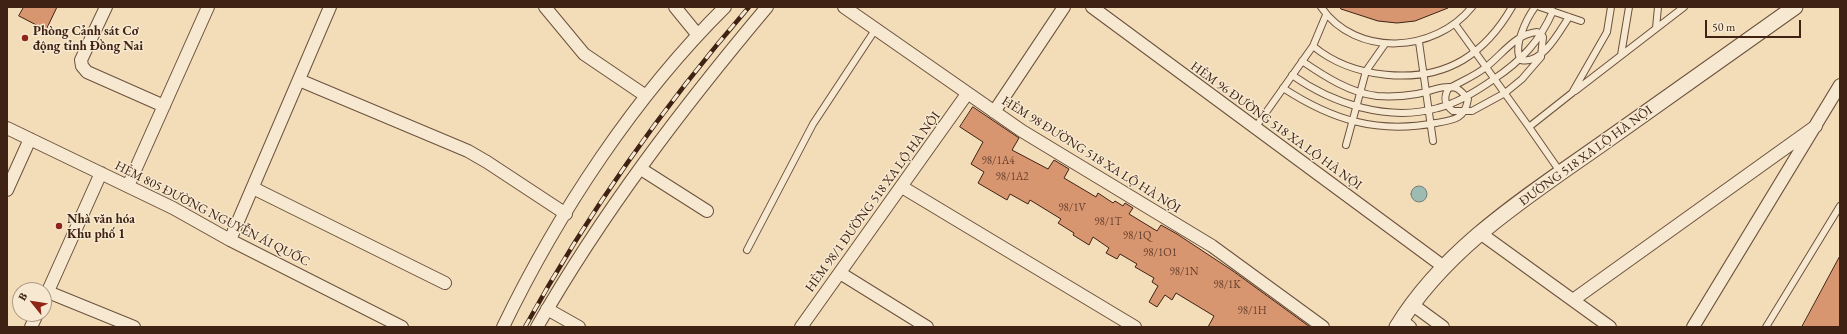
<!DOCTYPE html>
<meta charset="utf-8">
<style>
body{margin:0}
#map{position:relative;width:1847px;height:334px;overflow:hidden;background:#f3ddb8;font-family:"EB Garamond",serif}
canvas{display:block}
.frame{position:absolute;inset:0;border:8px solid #3f2214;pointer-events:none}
.north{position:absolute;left:12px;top:282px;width:40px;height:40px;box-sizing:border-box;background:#f7e9d1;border:1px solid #ad9985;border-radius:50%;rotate:300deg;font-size:11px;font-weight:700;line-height:16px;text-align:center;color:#3f2214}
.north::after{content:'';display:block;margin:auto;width:14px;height:18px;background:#8f2418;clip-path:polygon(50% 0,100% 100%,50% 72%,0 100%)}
.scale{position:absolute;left:1705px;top:20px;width:96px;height:18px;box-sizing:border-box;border:2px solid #3f2214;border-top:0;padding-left:5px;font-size:12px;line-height:14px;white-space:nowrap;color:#3f2214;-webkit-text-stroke:3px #f7e9d1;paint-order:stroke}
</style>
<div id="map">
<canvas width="1847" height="334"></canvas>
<div class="frame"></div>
<div class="north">B</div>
<div class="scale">50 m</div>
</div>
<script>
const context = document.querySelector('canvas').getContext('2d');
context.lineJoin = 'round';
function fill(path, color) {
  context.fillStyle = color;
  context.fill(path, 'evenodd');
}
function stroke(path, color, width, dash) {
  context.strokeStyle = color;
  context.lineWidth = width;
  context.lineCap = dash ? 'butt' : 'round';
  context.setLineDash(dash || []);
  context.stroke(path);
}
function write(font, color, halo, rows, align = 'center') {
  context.font = font + ' "EB Garamond",serif';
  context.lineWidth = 3;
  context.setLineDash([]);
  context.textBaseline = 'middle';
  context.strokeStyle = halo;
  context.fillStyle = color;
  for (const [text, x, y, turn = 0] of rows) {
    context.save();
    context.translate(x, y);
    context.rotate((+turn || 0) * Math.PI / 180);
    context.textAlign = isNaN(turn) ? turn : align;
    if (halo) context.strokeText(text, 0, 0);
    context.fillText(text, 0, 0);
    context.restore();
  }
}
const water = new Path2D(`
 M1411 194a8 8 0 1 1 16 0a8 8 0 1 1-16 0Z`);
fill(water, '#9cbbb3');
stroke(water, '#777e73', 1);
const building = new Path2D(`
 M24 7H57L46 30 19 16Z
 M1341 7H1448V8L1415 21 1397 23 1378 21 1341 9Z
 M973 107 1019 138 1012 150 1048 169 1054 160 1069 169 1064 178 1096 197 1098 193 1113 203 1115 201 1123 206 1125 203 1133 208 1129 214 1157 231 1161 225 1177 234 1233 271 1310 327H1208L1214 316 1176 293 1172 300 1165 295 1157 307 1149 302 1158 286 1152 282 1154 278 1135 267 1137 264 1120 254 1117 259 1106 253 1109 248 1093 237 1089 245 1073 235 1074 233 1058 223 1061 219 1030 200 1028 204 1010 194 1007 200 978 183 984 172 971 164 983 142 960 127Z
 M1840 256V327H1802Z`);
fill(building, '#d79570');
stroke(building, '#3f2214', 1);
const service = new Path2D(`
 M1321 7C1356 58 1435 53 1472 7
 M1535 7C1527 18 1512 47 1521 60 1542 65 1559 32 1569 17
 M1540 7 1581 21
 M1455 24 1529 127
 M1656 28 1658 7
 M1537 32 1541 34 1543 37 1541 57 1522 79 1505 93 1472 111H1453C1445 105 1443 99 1448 89 1460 82 1475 76 1486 67 1502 55 1515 34 1537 32Z
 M1419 42 1433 141
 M1313 46C1351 78 1419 86 1463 60 1484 47 1500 28 1512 7
 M1621 55 1629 7
 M1292 75C1333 104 1388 122 1438 108 1458 103 1477 91 1494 79 1521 61 1540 41 1553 11
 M1283 88C1332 120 1377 134 1436 123 1454 120 1465 119 1468 99 1464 95 1461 90 1456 88 1444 84 1429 92 1417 94 1405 96 1389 97 1377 96 1350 93 1324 76 1302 61
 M1575 91 1684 7
 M1255 128 1313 46 1326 15
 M1346 145 1366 71 1385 44
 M1561 173 1529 127 1572 93 1607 32 1611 7
 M747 250 813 124 875 30
 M1766 327 1840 206`);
const minor = new Path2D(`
 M106 7 81 60 82 66 87 72 164 106
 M545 7 584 54 646 96
 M675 7 697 34
 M844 7 1022 131 1212 246 1323 327
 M1092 7 1444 267
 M299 80 468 151 487 162 566 214
 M994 112 1064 7
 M7 128 173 208 230 240 402 327
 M641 169 707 211
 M128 186 208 7
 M902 187 1135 327
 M253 188 445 283
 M7 190 30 139
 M1480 233 1610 327
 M230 240 330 7
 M840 273 927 327
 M48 292 134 327
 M44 300 101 173
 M1573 300 1816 126
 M1413 305 1443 327
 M547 309 579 327
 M1401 320 1410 327
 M31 327 37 314
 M503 327C558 213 635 96 725 7
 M537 327C602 213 683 107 767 7
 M801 327 967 94
 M1693 327 1840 85`);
const tertiary = new Path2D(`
 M1397 327C1446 247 1528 196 1603 143 1667 98 1731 52 1795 7`);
stroke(service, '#6c513d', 8);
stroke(minor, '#6c513d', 14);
stroke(tertiary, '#6c513d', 17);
stroke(service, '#f7e9d1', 6);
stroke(minor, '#f7e9d1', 12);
stroke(tertiary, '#f7e9d1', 15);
const rail = new Path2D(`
 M525 327C588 213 664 105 749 7`);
stroke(rail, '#3f2214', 4.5);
stroke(rail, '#f7e9d1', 3, [9]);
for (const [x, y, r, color] of [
 [25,38,4,"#8f2418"],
 [59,226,4,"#8f2418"]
]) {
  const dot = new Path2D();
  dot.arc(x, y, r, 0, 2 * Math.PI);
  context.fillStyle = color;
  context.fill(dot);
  stroke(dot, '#f7e9d1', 1.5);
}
write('11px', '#653f2b', null, [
 ["98/1A4",998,161],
 ["98/1A2",1012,177],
 ["98/1V",1072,208],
 ["98/1T",1108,222],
 ["98/1Q",1137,236],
 ["98/1O1",1160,253],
 ["98/1N",1184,272],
 ["98/1K",1227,285],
 ["98/1H",1252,311]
]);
write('bold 13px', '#3f2214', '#f7e9d1', [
 ["Phòng Cảnh sát Cơ",33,31],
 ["động tỉnh Đồng Nai",33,46],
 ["Nhà văn hóa",67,219],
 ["Khu phố 1",67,234]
], 'left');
write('13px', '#3f2214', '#f7e9d1', [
 ["HẺM 96 ĐƯỜNG 518 XA LỘ HÀ NỘI",1276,126,36],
 ["HẺM 98 ĐƯỜNG 518 XA LỘ HÀ NỘI",1091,155,32],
 ["ĐƯỜNG 518 XA LỘ HÀ NỘI",1586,156,-36],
 ["HẺM 98/1 ĐƯỜNG 518 XA LỘ HÀ NỘI",873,202,-54],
 ["HẺM 805 ĐƯỜNG NGUYỄN ÁI QUỐC",212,214,27]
]);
</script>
